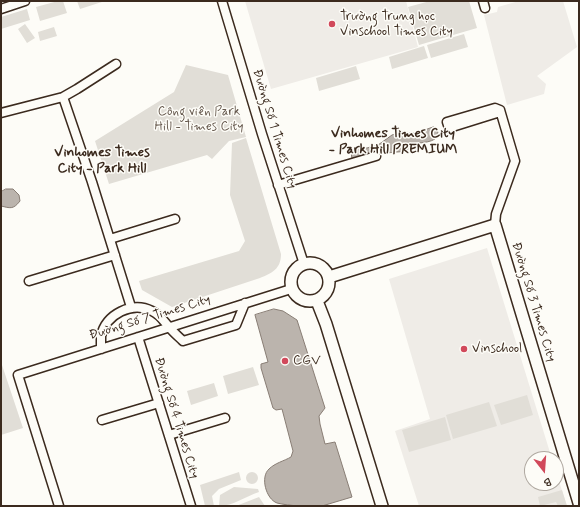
<!DOCTYPE html>
<meta charset="utf-8">
<style>
body{margin:0}
#map{position:relative;width:580px;height:507px;overflow:hidden;background:#fdfcf7;font-family:Mynerve,sans-serif}
canvas{display:block}
.frame{position:absolute;inset:0;border:2px solid #3b2a1e;pointer-events:none}
.north{position:absolute;left:524px;top:451px;width:40px;height:40px;box-sizing:border-box;background:#fdfcf7;border:1px solid #afa8a0;border-radius:50%;rotate:163deg;font-size:11px;font-weight:700;line-height:16px;text-align:center;color:#3b2a1e}
.north::after{content:'';display:block;margin:auto;width:14px;height:18px;background:#d1495b;clip-path:polygon(50% 0,100% 100%,50% 72%,0 100%)}
</style>
<div id="map">
<canvas width="580" height="507"></canvas>
<div class="frame"></div>
<div class="north">B</div>
</div>
<script>
const context = document.querySelector('canvas').getContext('2d');
context.lineJoin = 'round';
function fill(path, color) {
  context.fillStyle = color;
  context.fill(path, 'evenodd');
}
function stroke(path, color, width, dash) {
  context.strokeStyle = color;
  context.lineWidth = width;
  context.lineCap = dash ? 'butt' : 'round';
  context.setLineDash(dash || []);
  context.stroke(path);
}
function write(font, color, halo, rows, align = 'center') {
  context.font = font + ' Mynerve,sans-serif';
  context.lineWidth = 3;
  context.setLineDash([]);
  context.textBaseline = 'middle';
  context.strokeStyle = halo;
  context.fillStyle = color;
  for (const [text, x, y, turn = 0] of rows) {
    context.save();
    context.translate(x, y);
    context.rotate((+turn || 0) * Math.PI / 180);
    context.textAlign = isNaN(turn) ? turn : align;
    if (halo) context.strokeText(text, 0, 0);
    context.fillText(text, 0, 0);
    context.restore();
  }
}
fill(new Path2D(`
 M245 1H406L418 47 271 89Z
 M519 1H563L577 47 537 76 546 84 544 94 507 105 484 15 497 12 498 7Z
 M487 248 552 459H532V483H556V472L567 506H419L395 431 430 419 389 279Z`), '#efece7');
fill(new Path2D(`
 M58 1H63L67 13 40 21 36 7Z
 M77 1H105L80 9Z
 M430 1H469L477 28 419 45 408 7Z
 M27 9 30 20 1 29V17Z
 M25 24 35 38 27 43 18 29Z
 M54 27 57 36 40 41 38 32Z
 M464 34 468 47 431 58 427 45Z
 M424 46 428 58 392 69 389 57Z
 M186 65 228 75 246 137 229 141 212 159 207 155 109 184 95 141 174 92Z
 M356 66 360 79 319 91 316 78Z
 M246 138 281 254C281 269 272 273 260 278L172 307 142 290 139 281 239 251 245 241 230 195 232 143Z
 M1 362 23 428 1 435Z
 M253 367 259 385 228 394 223 376Z
 M214 383 218 396 191 405 187 391Z
 M527 395 533 415 501 425 494 405Z
 M489 402 497 426 453 439 446 415Z
 M445 417 451 440 409 452 402 430Z
 M246 478a6 6 0 1 1 12 0a6 6 0 1 1-12 0Z
 M239 472 241 480 219 489 212 496 214 506H205L200 485Z
 M234 487 258 489 259 492C246 496 233 506 219 506L220 495Z
 M562 490 567 506H558L556 502 540 506 538 497Z
 M259 497 265 506H236Z`), '#e1ded7');
const water = new Path2D(`
 M434 127 438 132 435 139C430 142 426 142 420 143 412 146 406 152 397 152 388 153 379 153 369 155 361 158 362 161 352 159L351 152 357 147 367 148 378 145 392 135 401 132 416 133Z
 M6 189H13L19 195 20 201C13 210 10 208 1 206V192Z
 M274 309 283 311 297 320 325 408 319 416 320 424 325 444 335 442 352 497C342 500 332 503 322 506 310 507 289 506 277 503 266 499 260 477 269 469 275 463 284 461 291 457L293 451 282 409 276 410 273 408 261 368V364L268 362 255 315Z`);
fill(water, '#bbb4ad');
stroke(water, '#887d74', 1);
const street = new Path2D(`
 M222 1 262 134 304 264
 M483 1 485 8
 M1 9 25 1
 M63 97 92 182 131 307
 M495 108 500 110 497 113 449 128 447 122Z
 M1 113 63 97 77 89 116 64
 M278 185 376 156
 M495 225 496 214 515 161 500 110
 M110 239 175 219
 M29 281 115 255
 M138 337 191 506
 M101 349C101 345 101 340 101 336 106 314 132 301 152 311 161 315 164 322 170 328 174 333 179 337 183 341L236 325 245 303
 M102 420 159 403
 M169 435 225 418
 M59 506 18 375 291 289`);
const secondary = new Path2D(`
 M291 282a19 19 0 1 1 38 0a19 19 0 1 1-38 0Z
 M329 277 495 225 579 503
 M317 301 326 324 382 506`);
stroke(street, '#3b2a1e', 11);
stroke(secondary, '#3b2a1e', 14);
stroke(street, '#fdfcf7', 8);
stroke(secondary, '#fdfcf7', 11);
for (const [x, y, r, color] of [
 [332,24,4,"#d1495b"],
 [464,349,4,"#d1495b"],
 [285,361,4,"#d1495b"]
]) {
  const dot = new Path2D();
  dot.arc(x, y, r, 0, 2 * Math.PI);
  context.fillStyle = color;
  context.fill(dot);
  stroke(dot, '#fdfcf7', 1.5);
}
write('13px', '#3b2a1e', '#fdfcf7', [
 ["Trường Trung học",340,17],
 ["Vinschool Times City",340,32],
 ["Vinschool",472,349],
 ["CGV",293,361]
], 'left');
write('13px', '#64574c', '#fdfcf7', [
 ["Công viên Park",199,112],
 ["Hill - Times City",199,127]
]);
write('13px', '#3b2a1e', '#fdfcf7', [
 ["Đường Số 1 Times City",274,129,73],
 ["Đường Số 3 Times City",533,302,73],
 ["Đường Số 7 Times City",150,318,-17],
 ["Đường Số 4 Times City",176,418,73]
]);
write('bold 14px', '#3b2a1e', '#fdfcf7', [
 ["Vinhomes Times City",393,134],
 ["- Park Hill PREMIUM",393,150],
 ["Vinhomes Times",102,153],
 ["City - Park Hill",102,169]
]);
</script>
